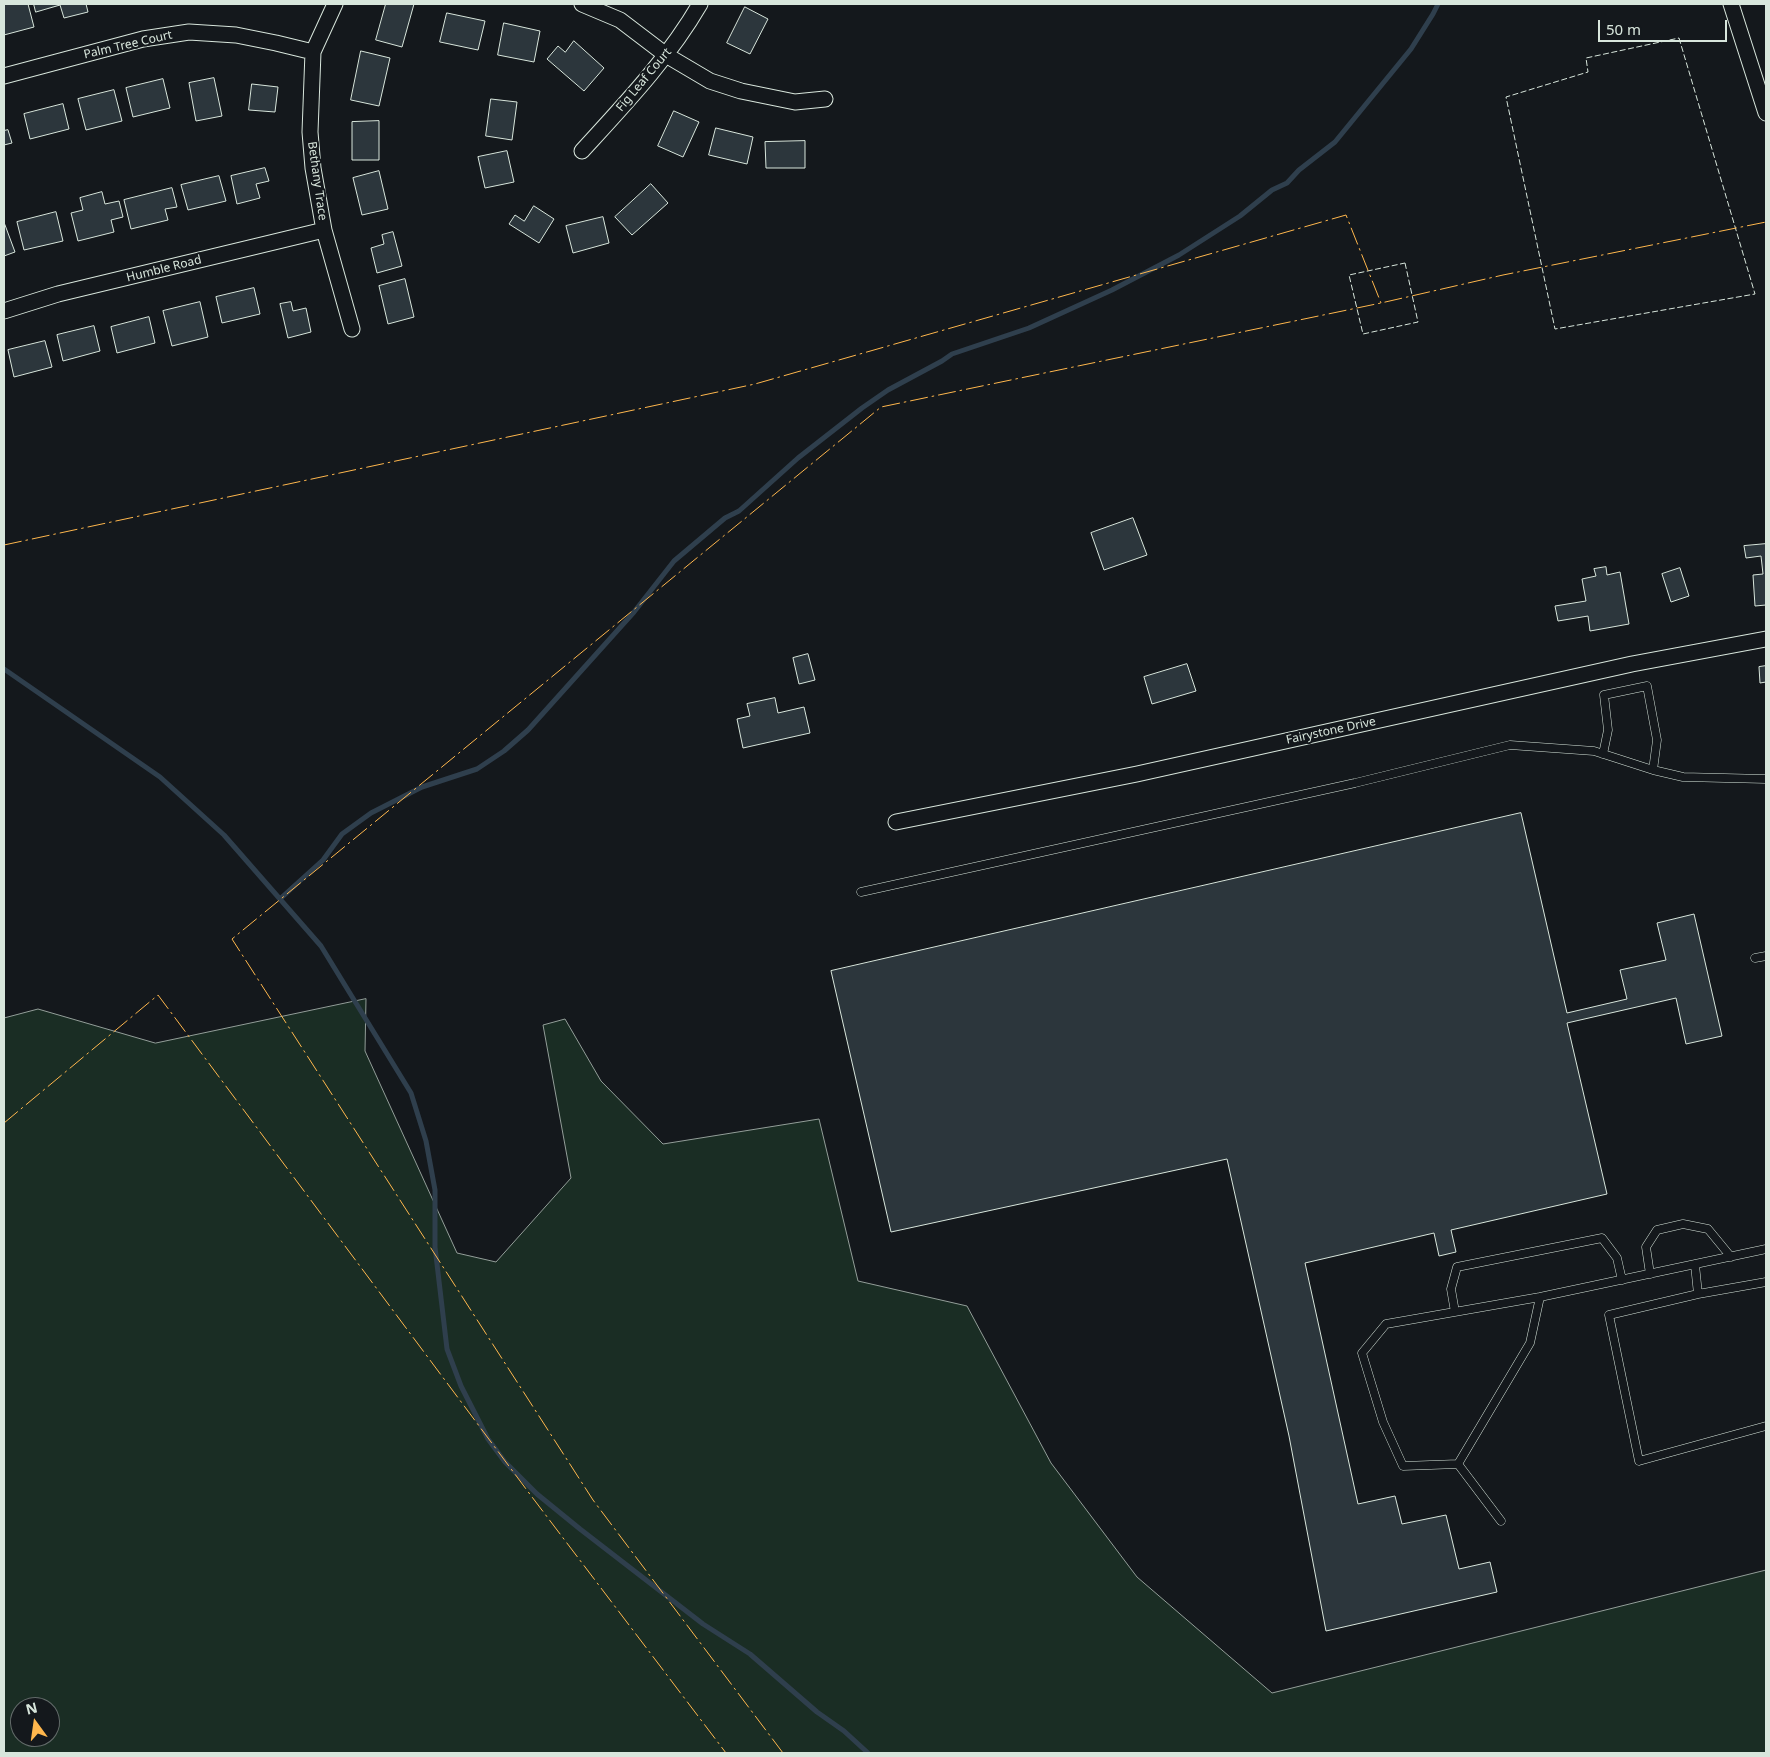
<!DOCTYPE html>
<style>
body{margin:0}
#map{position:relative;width:1770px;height:1757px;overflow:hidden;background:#14181c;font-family:"Noto Sans",sans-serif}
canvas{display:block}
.frame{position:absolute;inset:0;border:5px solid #d8e6dc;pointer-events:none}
.north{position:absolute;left:10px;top:1697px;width:50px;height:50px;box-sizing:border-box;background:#14181c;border:1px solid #626a69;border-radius:50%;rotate:346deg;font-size:14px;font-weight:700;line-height:20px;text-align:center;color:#d8e6dc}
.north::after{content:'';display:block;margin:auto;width:18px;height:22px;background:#ffb74d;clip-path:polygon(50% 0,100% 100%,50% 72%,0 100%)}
.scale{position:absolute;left:1598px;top:20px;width:129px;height:22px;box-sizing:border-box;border:2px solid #d8e6dc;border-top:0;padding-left:6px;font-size:15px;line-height:18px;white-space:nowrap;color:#d8e6dc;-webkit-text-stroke:4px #14181c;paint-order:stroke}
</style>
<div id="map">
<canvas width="1770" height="1757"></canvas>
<div class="frame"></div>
<div class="north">N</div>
<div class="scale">50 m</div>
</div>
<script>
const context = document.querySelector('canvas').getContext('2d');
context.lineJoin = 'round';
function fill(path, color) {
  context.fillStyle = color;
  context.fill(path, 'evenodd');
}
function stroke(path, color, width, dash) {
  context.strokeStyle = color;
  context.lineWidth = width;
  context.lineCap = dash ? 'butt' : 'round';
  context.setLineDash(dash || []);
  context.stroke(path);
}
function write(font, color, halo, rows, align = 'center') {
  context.font = font + ' "Noto Sans",sans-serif';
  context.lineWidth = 4;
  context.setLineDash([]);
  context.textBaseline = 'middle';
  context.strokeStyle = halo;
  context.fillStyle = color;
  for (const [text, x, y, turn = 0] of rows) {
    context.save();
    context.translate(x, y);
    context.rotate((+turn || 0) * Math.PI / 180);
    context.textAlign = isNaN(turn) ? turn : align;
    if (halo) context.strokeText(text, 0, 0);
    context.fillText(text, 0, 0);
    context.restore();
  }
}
const green = new Path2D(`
 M366 999 365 1051 457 1253 496 1262 571 1178 543 1025 565 1019 601 1081 663 1144 819 1119 858 1281 967 1306 1051 1463 1137 1577 1272 1693 1766 1570V1753H4V1018L38 1009 155 1043ZM20 1707H50V1737H20Z`);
fill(green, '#1a2d24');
stroke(green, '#939e99', 1);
stroke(new Path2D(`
 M4 669 160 777 224 835 321 946 411 1093 426 1141 435 1190V1247L447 1349 461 1386 488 1439 505 1462 537 1494 580 1529 703 1624 750 1654 817 1712 844 1731 868 1753
 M281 898 323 860 342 834 371 813 422 787 477 769 504 751 528 730 634 612 674 561 725 518 739 511 798 458 862 408 888 390 942 361 952 354 1029 328 1112 290 1179 255 1240 216 1272 190 1287 183 1299 170 1335 142 1411 49 1433 14 1438 4`), '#2f3f4d', 5);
const building = new Path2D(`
 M4 4H28L34 27 4 35Z
 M34 4H86L88 12 64 18 60 5 36 12Z
 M386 4H414L402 47 376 40Z
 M745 7 768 19 750 54 727 43Z
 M447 13 485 21 478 50 440 42Z
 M504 23 540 31 534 62 498 55Z
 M574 41 604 68 584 91 547 59 558 46 565 52Z
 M361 51 390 58 379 106 351 100Z
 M214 78 222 116 196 121 189 83Z
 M163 79 170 108 133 117 126 88Z
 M252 84 278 87 275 112 249 110Z
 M114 90 122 121 86 130 78 99Z
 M491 99 517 102 512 140 486 136Z
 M63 104 69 129 30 139 24 114Z
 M674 111 699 122 683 157 658 146Z
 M379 121V160H352V122Z
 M716 128 753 137 747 164 709 155Z
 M8 130 12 143 4 145V131Z
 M805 141V168H766L765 142Z
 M507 151 514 182 485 188 478 157Z
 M265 168 269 181 256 184 260 198 237 204 231 176Z
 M379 171 388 209 362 215 353 178Z
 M219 176 226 201 188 210 181 185Z
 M651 184 668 203 632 235 615 217Z
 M172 188 177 207 165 209 168 220 131 229 124 200Z
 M102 192 105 204 119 201 123 217 111 220 114 232 78 241 71 213 83 210 80 198Z
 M534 206 554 219 539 243 509 224 515 215 524 221Z
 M56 212 63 241 24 250 17 222Z
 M603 217 609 243 573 253 566 226Z
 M5 225 15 252 4 256V226Z
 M393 232 402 266 377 273 371 248 384 244 382 235Z
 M405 279 414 317 388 324 379 286Z
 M254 288 260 314 222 323 216 297Z
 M200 302 208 337 172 346 163 311Z
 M291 302 293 311 306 308 311 332 288 338 280 304Z
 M149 317 155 343 117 353 111 327Z
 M94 326 100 351 63 361 57 335Z
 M45 341 52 367 14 377 8 350Z
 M1133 518 1147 555 1104 570 1091 533Z
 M1766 544V605L1755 606 1753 575 1763 574 1761 556 1746 558 1744 546Z
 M1606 567 1607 575 1620 572 1629 624 1590 631 1588 616 1558 621 1555 606 1586 601 1582 579 1596 576 1594 569Z
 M1680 568 1689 596 1671 602 1662 574Z
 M808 654 815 680 799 684 793 658Z
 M1187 664 1196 691 1152 704 1144 677Z
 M1766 666V682L1760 683 1759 667Z
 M775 698 778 713 804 707 810 733 743 748 737 719 750 716 747 704Z
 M1521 813 1567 1013 1627 999 1620 970 1666 960 1657 923 1694 914 1722 1036 1686 1044 1676 998 1567 1023 1607 1194 1451 1230 1456 1252 1439 1256 1434 1233 1305 1263 1358 1504 1395 1496 1402 1524 1446 1515 1459 1569 1490 1562 1497 1592 1326 1631 1289 1436 1227 1159 891 1232 831 971Z`);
fill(building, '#2c363c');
stroke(building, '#d8e6dc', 1);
const lane = new Path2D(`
 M1603 754 1608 730 1604 695 1647 686 1657 740 1653 770
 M861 892 1355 783 1510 745 1594 751 1653 770 1683 777 1766 779
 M1755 958 1766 956
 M1695 1265 1698 1294
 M1650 1274 1646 1247 1657 1230 1683 1224 1708 1229 1731 1257
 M1766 1282 1698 1294 1609 1315 1639 1461 1766 1426
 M1540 1297 1530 1343 1458 1464 1403 1466 1383 1422 1362 1353 1386 1324Z
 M1540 1297 1766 1249
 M1455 1312 1451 1289 1457 1267 1602 1238 1617 1258 1622 1280
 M1458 1464 1501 1521`);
const street = new Path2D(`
 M335 4 313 52 310 132 313 168 324 230 352 329
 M582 4 620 20 666 55 710 81 741 91 795 102 825 99
 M1731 4 1766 113
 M4 76 143 39 189 32 236 35 276 43 313 52
 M582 151C625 104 668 59 700 4
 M4 311 58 294 324 230
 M896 822 1137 774 1632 664 1766 639`);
stroke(lane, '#d8e6dc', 9);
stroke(street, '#d8e6dc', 17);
stroke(lane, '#14181c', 8);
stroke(street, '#14181c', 15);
stroke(new Path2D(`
 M1679 38 1755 294 1555 329 1506 97 1588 72 1586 58Z
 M1405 263 1418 322 1363 334 1349 275Z`), '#d8e6dc', 1, [6, 2.5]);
stroke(new Path2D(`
 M4 545 755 384 1346 215 1381 303
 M4 1123 158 995 529 1493 726 1753
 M783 1753 593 1500 232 939 881 407 1381 303 1503 275 1766 222`), '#ffb74d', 1, [18, 4, 2.5, 4]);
write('12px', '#d8e6dc', '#14181c', [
 ["Palm Tree Court",128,45,-13],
 ["Fig Leaf Court",644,80,-50],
 ["Bethany Trace",317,181,82],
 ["Humble Road",164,269,-14],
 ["Fairystone Drive",1331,731,-12]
]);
</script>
